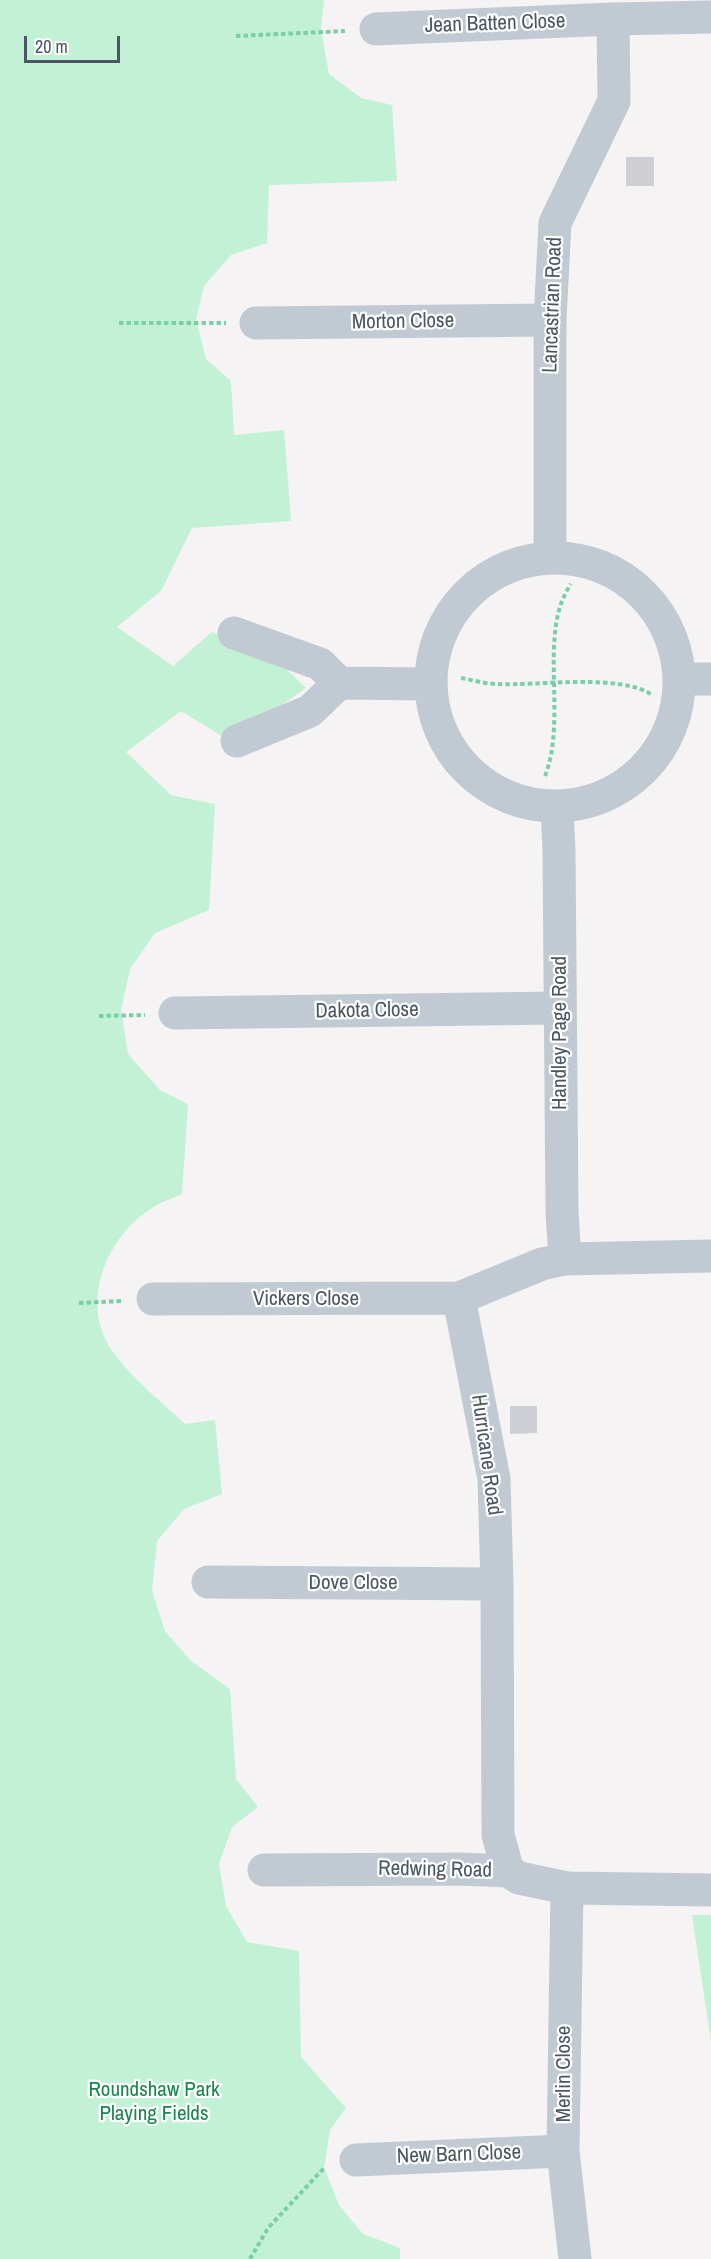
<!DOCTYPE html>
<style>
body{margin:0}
#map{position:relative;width:711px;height:2259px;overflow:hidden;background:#f5f3f3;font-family:"Archivo Narrow",sans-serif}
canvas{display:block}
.scale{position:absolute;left:24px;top:36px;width:96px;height:27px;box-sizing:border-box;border:3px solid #4a5661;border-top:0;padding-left:8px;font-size:18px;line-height:21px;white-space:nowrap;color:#4a5661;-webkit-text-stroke:4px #fff;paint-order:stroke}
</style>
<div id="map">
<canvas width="711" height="2259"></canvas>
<div class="scale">20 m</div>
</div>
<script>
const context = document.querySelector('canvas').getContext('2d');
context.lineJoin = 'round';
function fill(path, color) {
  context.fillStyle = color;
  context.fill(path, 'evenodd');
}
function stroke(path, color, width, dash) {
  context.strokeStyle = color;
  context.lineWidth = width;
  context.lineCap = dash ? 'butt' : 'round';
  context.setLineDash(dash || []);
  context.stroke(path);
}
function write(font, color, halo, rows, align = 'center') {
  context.font = font + ' "Archivo Narrow",sans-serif';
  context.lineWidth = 4.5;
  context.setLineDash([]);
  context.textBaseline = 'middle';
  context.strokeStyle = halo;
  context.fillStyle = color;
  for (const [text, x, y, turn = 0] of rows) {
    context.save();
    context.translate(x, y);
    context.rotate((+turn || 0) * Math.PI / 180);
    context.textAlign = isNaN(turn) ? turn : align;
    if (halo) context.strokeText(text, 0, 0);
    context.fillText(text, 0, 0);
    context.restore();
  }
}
fill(new Path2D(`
 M0 0H324L321 30 329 74 361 98 392 105 397 181 269 185 267 243 231 255 204 286 196 320 206 359 231 381 234 435 284 430 291 521 192 528 161 591 117 627 173 666 212 632 267 651 306 688 262 719 222 736 181 711 126 752 171 795 215 804 209 910 155 933 130 969 121 1010 128 1054 160 1090 188 1104 182 1194C171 1199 158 1203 149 1210 104 1240 79 1307 114 1353 132 1379 162 1402 185 1424L215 1420 222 1494 184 1509 157 1541 152 1591 165 1631 191 1661 230 1689 236 1779 258 1807 232 1827 219 1864 226 1906 247 1942 299 1951 301 2057 346 2108 330 2130 324 2167 339 2205 363 2234 400 2248V2259H0Z
 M692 1915H711V2042Z`), '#c3f1d5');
fill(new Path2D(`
 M626 157H654V186H626Z
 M510 1406H537V1433L510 1434Z`), '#cdcfd5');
stroke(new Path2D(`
 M236 36 345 31
 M119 323H226
 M461 678C473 680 485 684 498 684 537 686 621 673 652 695
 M545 776C568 718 537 632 571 584
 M99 1016 145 1015
 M79 1303 122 1301
 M250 2259 268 2228 325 2167`), '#7ad0a6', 4, [4.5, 3]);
stroke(new Path2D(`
 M376 29 613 19
 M256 323 550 320
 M550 558V320L555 223 614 101 613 19 711 17
 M431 682a124 124 0 1 1 248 0a124 124 0 1 1-248 0Z
 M234 633 320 664 339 683
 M681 679H711
 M237 741 310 711 339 683 430 684
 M557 807 559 851 562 1212 565 1259
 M175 1013 559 1008
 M153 1299 459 1298
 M208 1582 497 1584
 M264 1870 460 1869 508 1871 519 1878 567 1888 711 1890
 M508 1871 498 1835 497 1584 494 1479 459 1298 542 1264 565 1259 711 1256
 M567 1888 563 2151 575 2259
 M356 2160 563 2151`), '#c1cad2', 33);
write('21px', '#4a5661', '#fff', [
 ["Jean Batten Close",495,24,-2],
 ["Lancastrian Road",553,305,-88],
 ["Morton Close",403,322,-1],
 ["Dakota Close",367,1011,-1],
 ["Handley Page Road",560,1033,-90],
 ["Vickers Close",306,1299],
 ["Hurricane Road",486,1455,82],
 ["Dove Close",353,1583],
 ["Redwing Road",435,1870,1],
 ["Merlin Close",564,2074,-90],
 ["New Barn Close",459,2155,-2]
]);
write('21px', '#17864f', '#fff', [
 ["Roundshaw Park",154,2090],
 ["Playing Fields",154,2114]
]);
</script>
